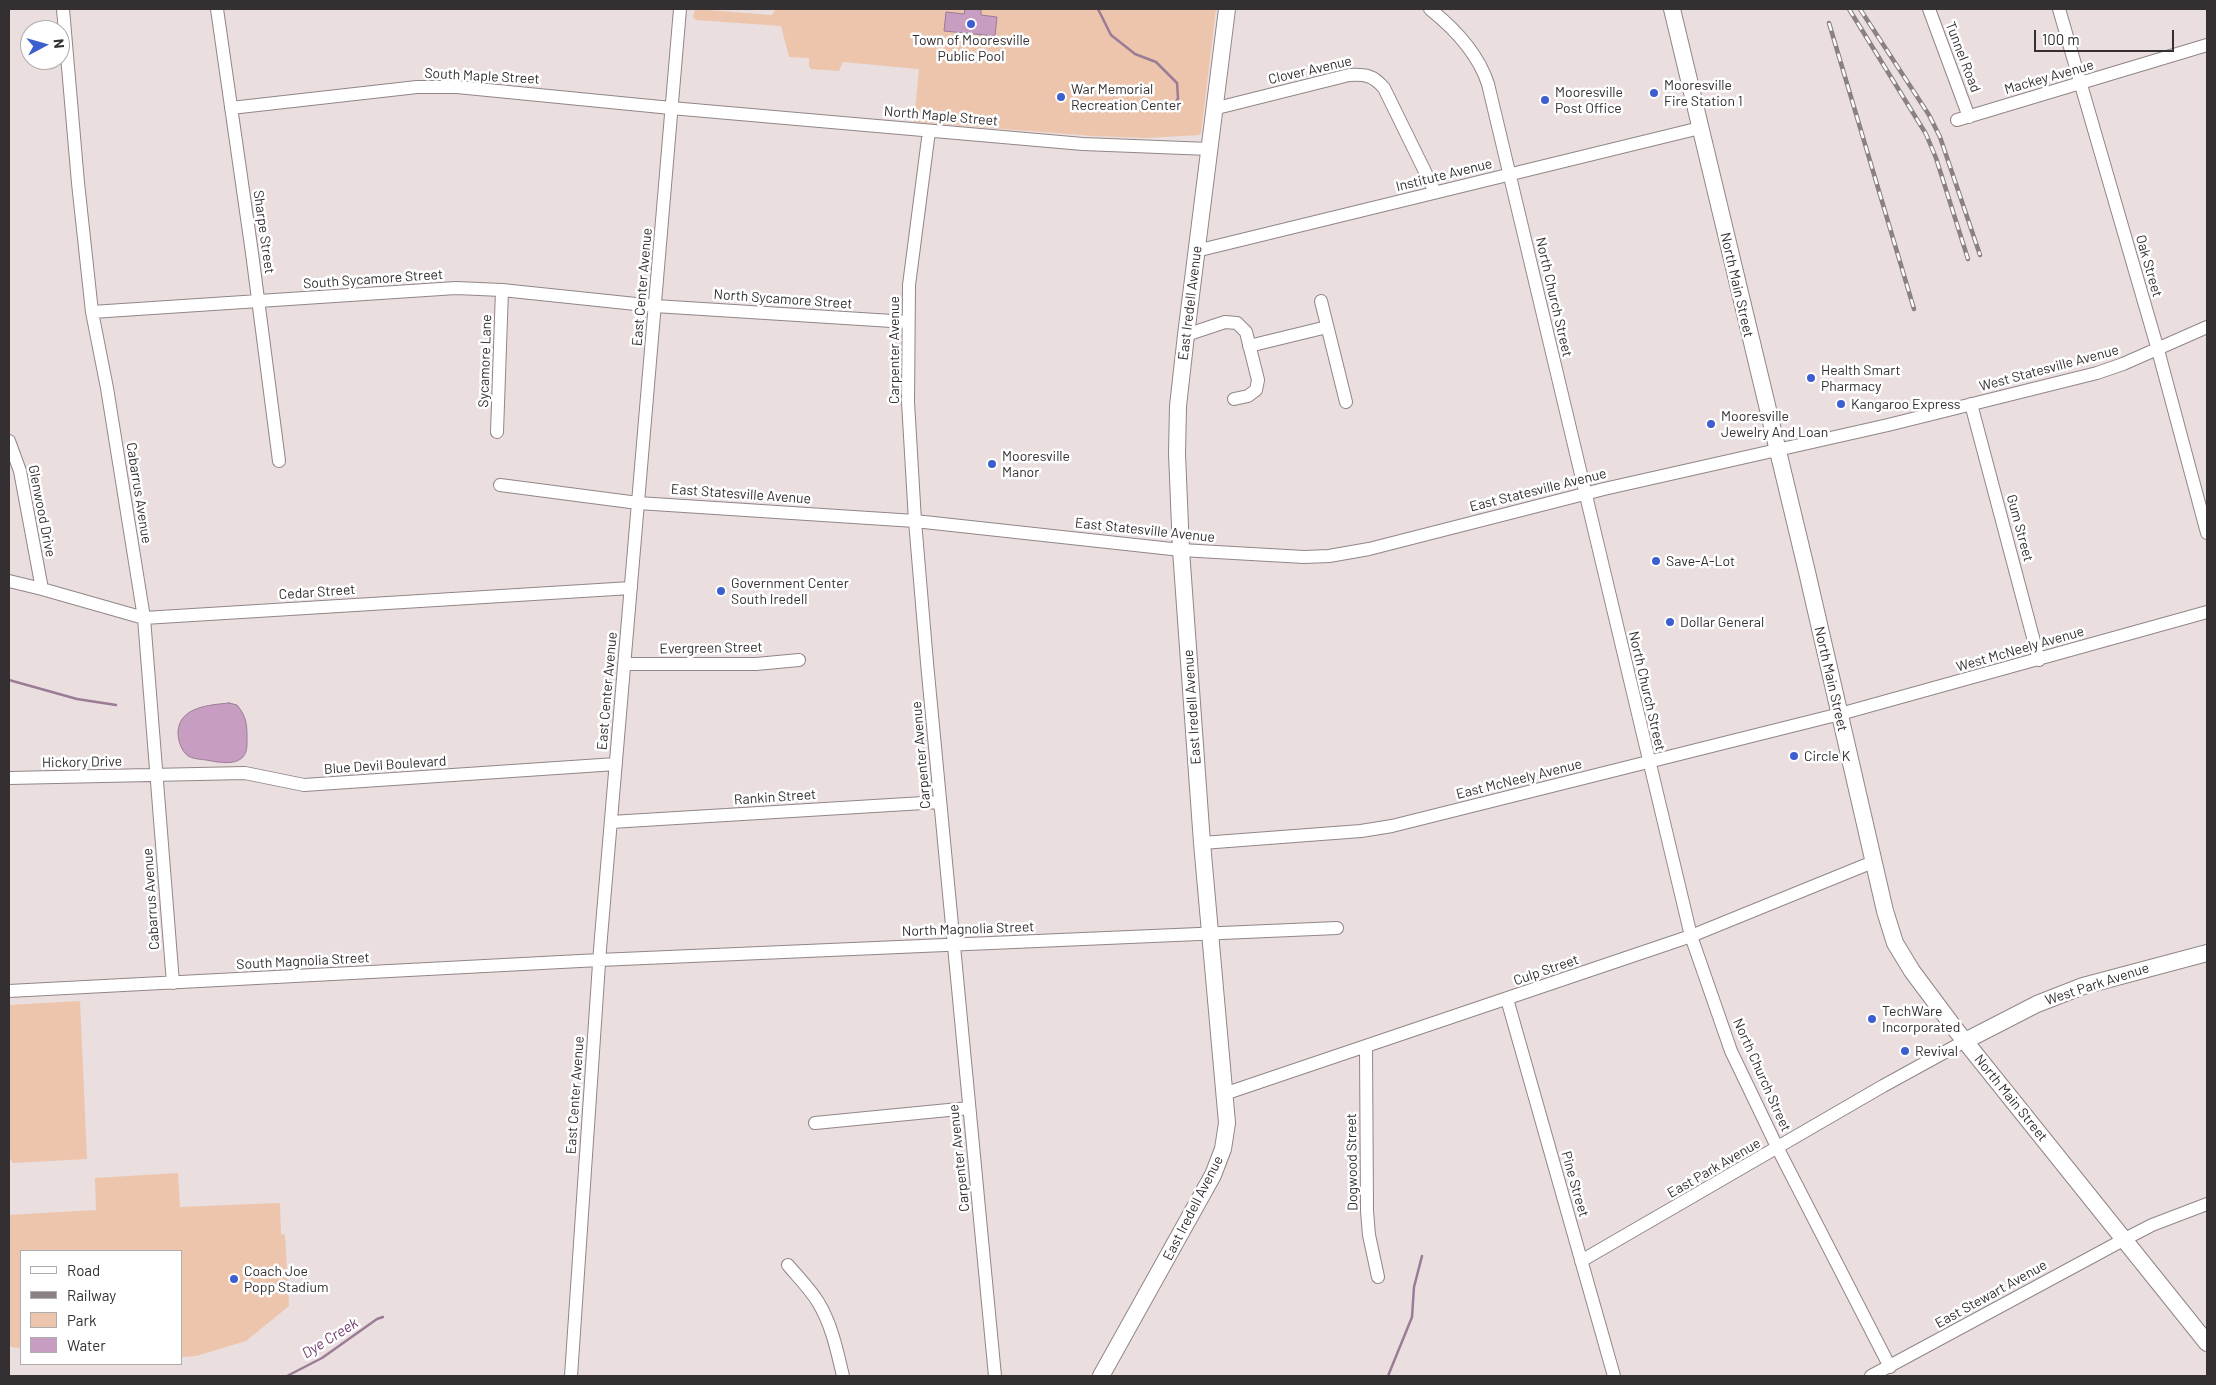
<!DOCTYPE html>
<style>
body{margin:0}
#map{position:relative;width:2216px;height:1385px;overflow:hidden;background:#eadedf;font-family:Barlow,sans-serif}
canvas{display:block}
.frame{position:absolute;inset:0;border:10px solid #342f30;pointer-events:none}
.legend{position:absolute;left:20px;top:1250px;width:162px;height:115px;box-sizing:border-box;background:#fff;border:1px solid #aeacac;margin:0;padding:6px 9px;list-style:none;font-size:15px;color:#342f30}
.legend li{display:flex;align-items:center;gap:10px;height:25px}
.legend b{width:25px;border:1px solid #aeacac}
.north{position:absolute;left:20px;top:20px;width:50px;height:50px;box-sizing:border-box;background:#fff;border:1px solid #aeacac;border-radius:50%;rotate:84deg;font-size:14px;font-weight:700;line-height:20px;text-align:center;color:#342f30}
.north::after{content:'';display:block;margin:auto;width:18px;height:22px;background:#3c5ecf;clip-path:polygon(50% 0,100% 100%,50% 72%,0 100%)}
.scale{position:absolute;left:2034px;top:30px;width:140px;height:22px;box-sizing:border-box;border:2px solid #342f30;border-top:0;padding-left:6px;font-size:15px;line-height:18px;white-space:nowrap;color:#342f30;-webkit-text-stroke:4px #fff;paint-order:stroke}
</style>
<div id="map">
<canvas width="2216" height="1385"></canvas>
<div class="frame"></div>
<ul class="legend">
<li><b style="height:6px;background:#fff"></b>Road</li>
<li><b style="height:6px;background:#898182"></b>Railway</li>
<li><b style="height:14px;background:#ecc5ac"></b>Park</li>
<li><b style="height:14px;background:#c79dc2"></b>Water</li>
</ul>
<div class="north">N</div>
<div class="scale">100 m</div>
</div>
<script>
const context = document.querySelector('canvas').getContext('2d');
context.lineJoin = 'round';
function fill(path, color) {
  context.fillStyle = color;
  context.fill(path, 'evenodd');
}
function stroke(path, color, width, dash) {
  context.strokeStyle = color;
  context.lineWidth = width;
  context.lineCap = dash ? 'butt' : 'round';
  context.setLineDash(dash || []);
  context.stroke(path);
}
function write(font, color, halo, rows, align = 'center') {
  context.font = font + ' Barlow,sans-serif';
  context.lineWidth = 5;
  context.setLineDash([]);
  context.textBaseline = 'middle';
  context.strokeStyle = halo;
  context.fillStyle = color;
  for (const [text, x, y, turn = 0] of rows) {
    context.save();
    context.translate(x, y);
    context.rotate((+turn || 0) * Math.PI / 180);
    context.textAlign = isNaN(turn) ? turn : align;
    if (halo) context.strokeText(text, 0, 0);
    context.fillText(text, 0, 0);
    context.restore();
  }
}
fill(new Path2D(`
 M695 9 772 15 776 9H1216L1201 133 1199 135 1147 138 1093 136 914 122 919 69 843 62 839 71 811 69 809 66V58L789 57 781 26 696 20 693 17Z
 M80 1001 87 1159 13 1163 9 1158V1005Z
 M178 1173 180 1207 280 1203 281 1234 285 1235 289 1306 246 1341 196 1356 181 1357V1251H21V1348L11 1347 9 1344V1215L96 1210 95 1178Z`), '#ecc5ac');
const water = new Path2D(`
 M965 9H981V15L997 17 995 36 944 31 946 12 964 14Z
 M229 703 237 705C248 718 247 728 247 744 247 768 222 763 206 760 199 759 189 759 185 753 180 747 178 739 178 732 179 707 209 705 229 703Z`);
fill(water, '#c79dc2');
stroke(water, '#9b7c96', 1);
stroke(new Path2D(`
 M1098 9 1111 35 1135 54 1156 62 1177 83 1178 98 1173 111
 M9 680 77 699 116 705
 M287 1376 322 1358 377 1319 383 1317
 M1388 1376 1412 1317 1414 1287 1422 1256`), '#9b7c96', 2.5);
const minor = new Path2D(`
 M63 9 78 183 92 312 107 388 144 618 173 983
 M217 9 252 253 279 461
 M1430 9C1455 29 1478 53 1488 84L1691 936 1731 1051 1778 1149 1890 1367
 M1929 9 1969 117
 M2059 9 2158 350 2207 533
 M231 108 417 87H457L671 108 1083 144 1209 149
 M1213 109 1349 75C1365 74 1373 75 1384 88L1435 192
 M1957 120 2207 45
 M929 131 909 285 908 402 915 521 927 663 995 1376
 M1196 251 1700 128
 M1321 301 1346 402
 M92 312 456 288 502 290 655 306 908 322
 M1186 335 1225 322 1237 323 1246 332 1258 380 1256 390 1248 396 1234 399
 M1249 346 1327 327
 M1971 404 2039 660
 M497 432 502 290
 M9 441 20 471 42 589
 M500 485 638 503 915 521 1181 550 1304 557 1329 556 1369 549 1604 489 1888 425 2097 373 2123 364 2207 327
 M9 581 42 589 144 618 631 588
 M625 664H756L799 660
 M9 778 245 773 304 785 616 764
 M611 822 940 802
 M1202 843 1361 831 1392 826 1840 714 2207 612
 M9 991 599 960 1337 928
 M1507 999 1614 1376
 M1366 1046 1367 1211 1369 1235 1378 1277
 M1224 1094 1691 936 1873 862
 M815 1123 969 1108
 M1581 1261 1883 1086 1965 1041
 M788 1265C798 1277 810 1289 818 1302 832 1325 837 1351 843 1376
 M571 1376 600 949 680 9
 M1871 1376 2125 1239 2152 1225 2207 1204`);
const major = new Path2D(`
 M1672 9 1807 572 1885 911 1895 943 1912 971 1956 1030 2207 1343
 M1965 1041 2037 1004 2083 986 2207 953
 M1101 1376 1213 1175 1223 1149 1227 1123 1202 843 1181 550 1177 454 1178 406 1186 335 1227 9`);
stroke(minor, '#918687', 14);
stroke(major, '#918687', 18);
stroke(minor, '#fff', 12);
stroke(major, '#fff', 16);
const rail = new Path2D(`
 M1849 9 1926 134 1936 158 1968 259
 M1860 9 1929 115 1940 137 1980 255
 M1829 23 1914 309`);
stroke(rail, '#898182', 4.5);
stroke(rail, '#fff', 2.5, [8]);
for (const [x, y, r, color] of [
 [971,24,5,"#3c5ecf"],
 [1654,93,5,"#3c5ecf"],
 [1061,97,5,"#3c5ecf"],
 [1545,100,5,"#3c5ecf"],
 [1811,378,5,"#3c5ecf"],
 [1841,404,5,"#3c5ecf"],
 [1711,424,5,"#3c5ecf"],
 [992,464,5,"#3c5ecf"],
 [1656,561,5,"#3c5ecf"],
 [721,591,5,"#3c5ecf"],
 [1670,622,5,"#3c5ecf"],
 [1794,756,5,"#3c5ecf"],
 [1872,1019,5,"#3c5ecf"],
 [1905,1051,5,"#3c5ecf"],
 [234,1279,5,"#3c5ecf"]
]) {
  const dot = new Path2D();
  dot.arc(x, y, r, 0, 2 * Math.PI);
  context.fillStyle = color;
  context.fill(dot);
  stroke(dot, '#fff', 2);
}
write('14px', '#342f30', '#fff', [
 ["Town of Mooresville",971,40,"center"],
 ["Public Pool",971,56,"center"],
 ["Mooresville",1664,85],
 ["Fire Station 1",1664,101],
 ["War Memorial",1071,89],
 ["Recreation Center",1071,105],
 ["Mooresville",1555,92],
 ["Post Office",1555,108],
 ["Health Smart",1821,370],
 ["Pharmacy",1821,386],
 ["Kangaroo Express",1851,404],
 ["Mooresville",1721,416],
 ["Jewelry And Loan",1721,432],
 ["Mooresville",1002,456],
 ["Manor",1002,472],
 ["Save-A-Lot",1666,561],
 ["Government Center",731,583],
 ["South Iredell",731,599],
 ["Dollar General",1680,622],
 ["Circle K",1804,756],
 ["TechWare",1882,1011],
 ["Incorporated",1882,1027],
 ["Revival",1915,1051],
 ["Coach Joe",244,1271],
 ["Popp Stadium",244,1287]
], 'left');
write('14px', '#342f30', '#fff', [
 ["Tunnel Road",1963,57,69],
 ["Clover Avenue",1310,70,-13],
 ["South Maple Street",482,76,3],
 ["Mackey Avenue",2049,77,-16],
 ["North Maple Street",941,116,5],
 ["Institute Avenue",1444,175,-14],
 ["Sharpe Street",264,232,82],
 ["Oak Street",2149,266,74],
 ["South Sycamore Street",373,279,-4],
 ["North Main Street",1737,285,77],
 ["East Center Avenue",642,287,-85],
 ["North Church Street",1554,297,77],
 ["North Sycamore Street",783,299,4],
 ["East Iredell Avenue",1190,303,-83],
 ["Carpenter Avenue",894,350,-90],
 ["Sycamore Lane",485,361,-88],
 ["West Statesville Avenue",2049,368,-15],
 ["East Statesville Avenue",1538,490,-14],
 ["Cabarrus Avenue",139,493,81],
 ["East Statesville Avenue",741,494,4],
 ["Glenwood Drive",42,511,79],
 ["Gum Street",2020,528,75],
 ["East Statesville Avenue",1145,530,6],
 ["Cedar Street",317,592,-4],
 ["Evergreen Street",711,648,-1],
 ["West McNeely Avenue",2020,649,-16],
 ["North Main Street",1831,679,77],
 ["East Center Avenue",607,691,-85],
 ["North Church Street",1647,691,77],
 ["East Iredell Avenue",1192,707,-94],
 ["Carpenter Avenue",921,755,-95],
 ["Hickory Drive",82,762,-1],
 ["Blue Devil Boulevard",385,765,-4],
 ["East McNeely Avenue",1519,779,-14],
 ["Rankin Street",775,797,-4],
 ["Cabarrus Avenue",151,899,-94],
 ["North Magnolia Street",968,929,-2],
 ["South Magnolia Street",303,961,-3],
 ["Culp Street",1546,970,-19],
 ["West Park Avenue",2097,984,-18],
 ["North Church Street",1762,1075,66],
 ["East Center Avenue",575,1095,-86],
 ["North Main Street",2011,1098,51],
 ["Carpenter Avenue",959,1158,-96],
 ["Dogwood Street",1352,1162,-91],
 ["East Park Avenue",1714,1168,-30],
 ["Pine Street",1575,1184,74],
 ["East Iredell Avenue",1193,1208,-63],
 ["East Stewart Avenue",1991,1294,-29]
]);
write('italic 15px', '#733d6e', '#fff', [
 ["Dye Creek",330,1338,-32]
]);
</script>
